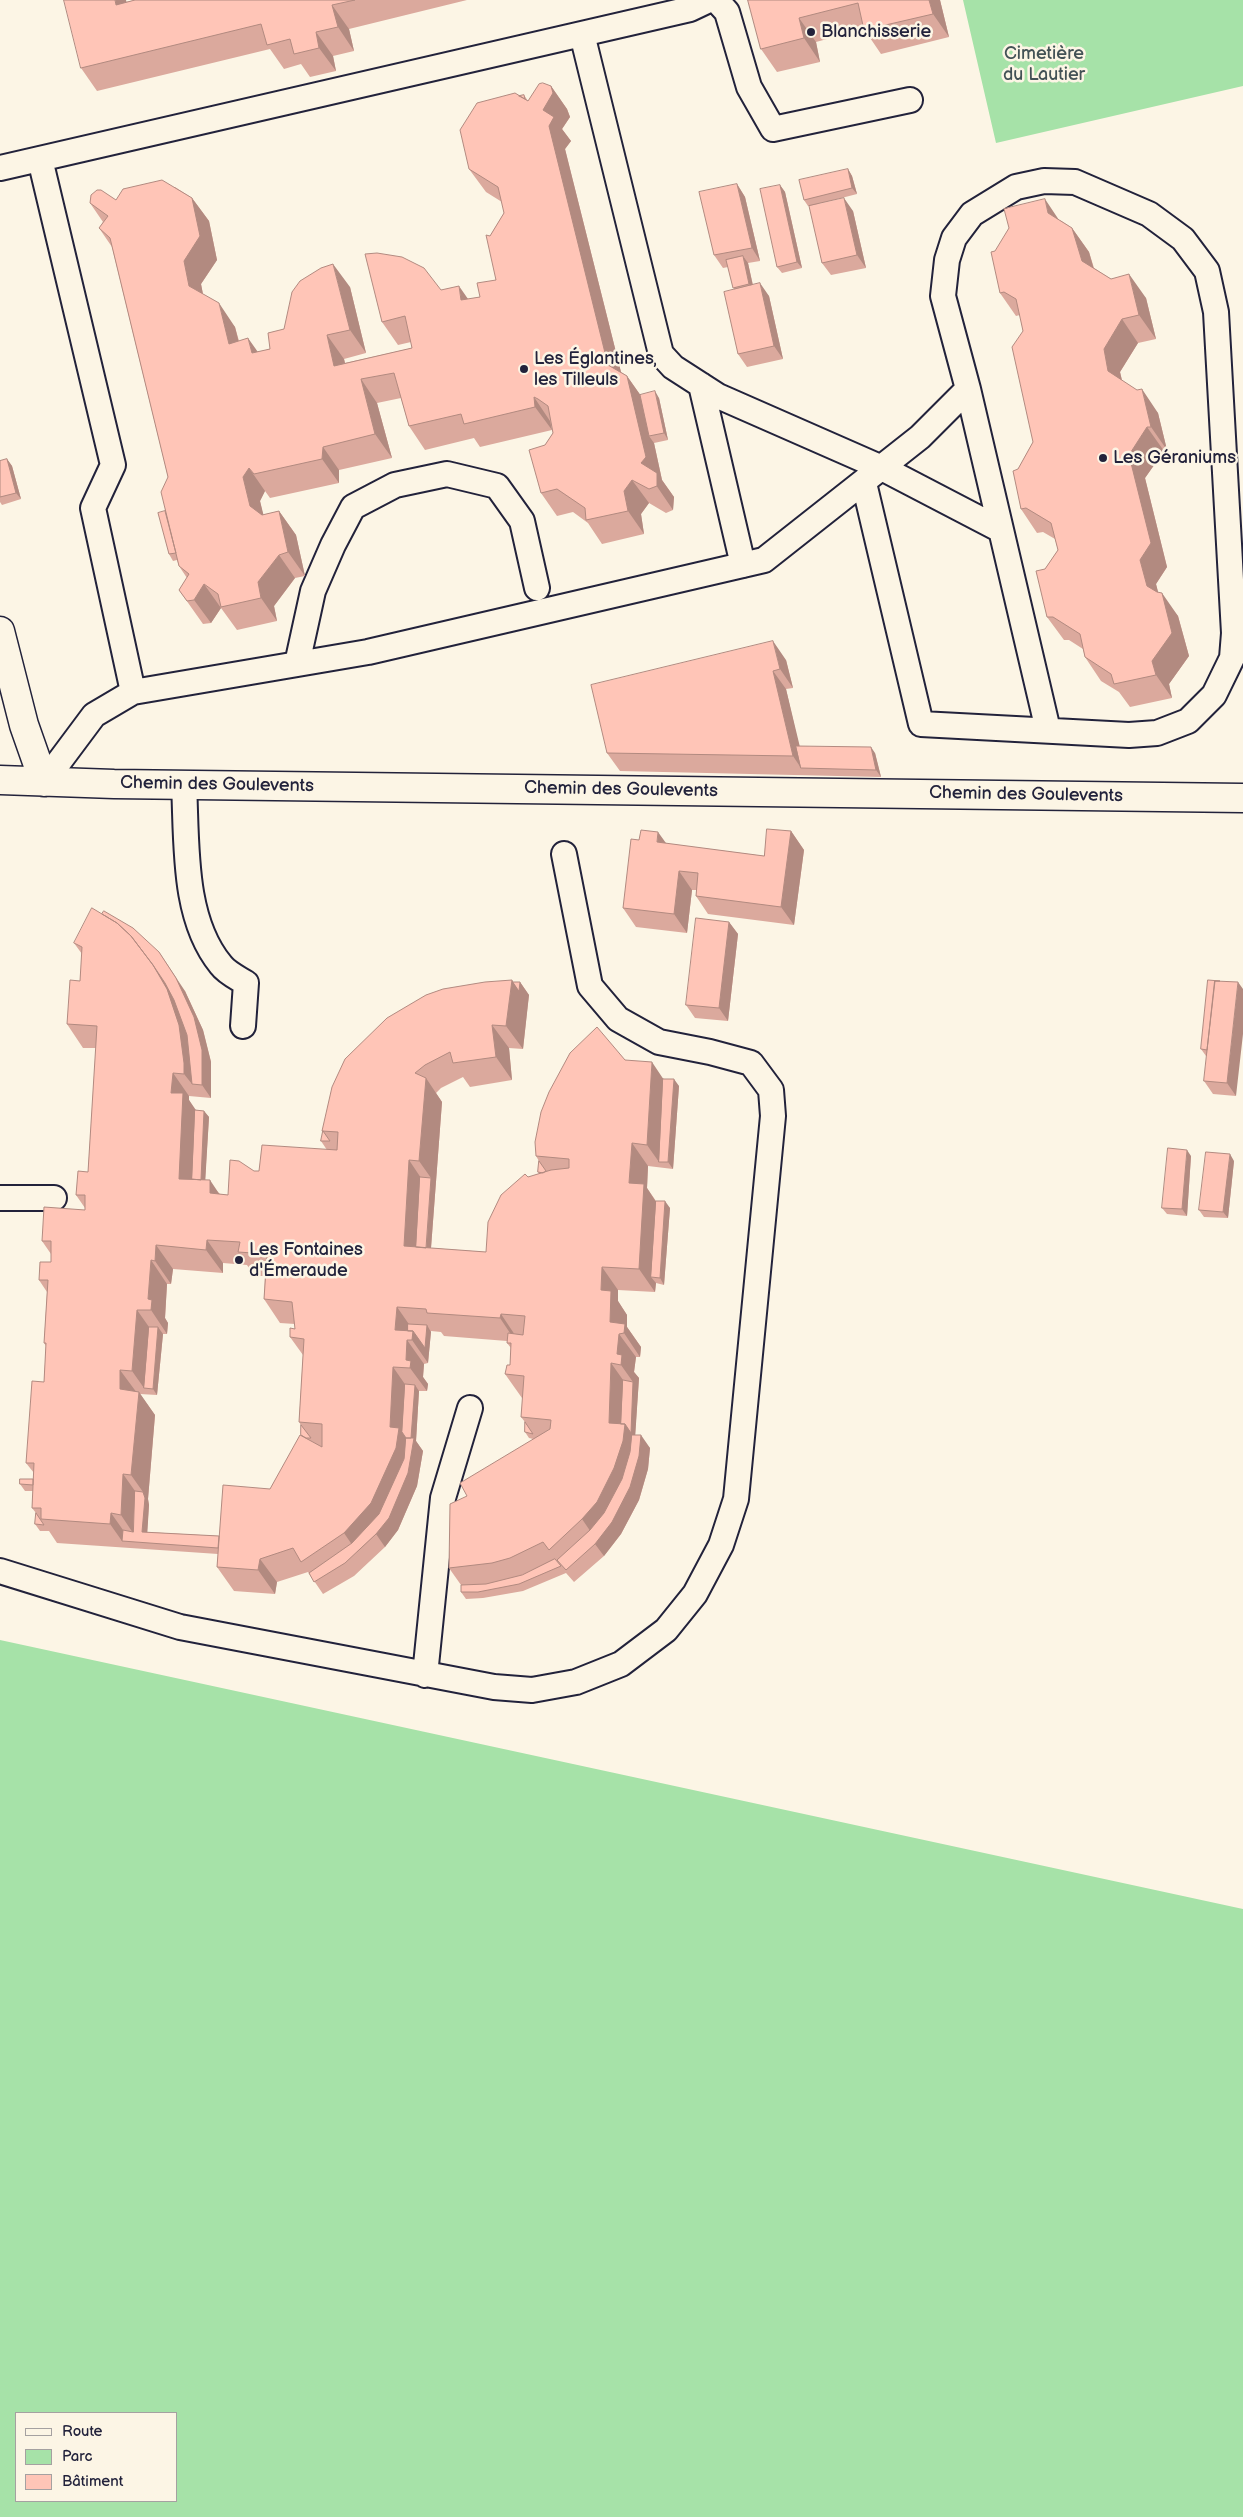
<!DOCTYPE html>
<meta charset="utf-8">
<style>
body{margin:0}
#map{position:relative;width:1243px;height:2517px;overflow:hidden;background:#fcf5e5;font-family:"Balsamiq Sans",sans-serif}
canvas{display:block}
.legend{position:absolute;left:15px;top:2412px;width:162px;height:90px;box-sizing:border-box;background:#fcf5e5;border:1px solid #a5a1a1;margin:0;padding:6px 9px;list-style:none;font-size:15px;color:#22223b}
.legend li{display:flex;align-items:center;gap:10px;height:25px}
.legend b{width:25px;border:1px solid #a5a1a1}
</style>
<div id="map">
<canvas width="1243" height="2517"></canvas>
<ul class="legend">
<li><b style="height:6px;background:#fcf5e5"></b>Route</li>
<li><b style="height:14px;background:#a6e2a8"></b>Parc</li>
<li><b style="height:14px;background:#ffc5b7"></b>Bâtiment</li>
</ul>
</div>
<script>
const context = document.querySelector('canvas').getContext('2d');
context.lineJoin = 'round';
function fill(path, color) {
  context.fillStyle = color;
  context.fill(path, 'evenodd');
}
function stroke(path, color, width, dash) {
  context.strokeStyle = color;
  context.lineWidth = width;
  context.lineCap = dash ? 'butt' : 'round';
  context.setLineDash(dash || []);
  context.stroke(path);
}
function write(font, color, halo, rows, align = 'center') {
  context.font = font + ' "Balsamiq Sans",sans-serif';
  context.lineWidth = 5;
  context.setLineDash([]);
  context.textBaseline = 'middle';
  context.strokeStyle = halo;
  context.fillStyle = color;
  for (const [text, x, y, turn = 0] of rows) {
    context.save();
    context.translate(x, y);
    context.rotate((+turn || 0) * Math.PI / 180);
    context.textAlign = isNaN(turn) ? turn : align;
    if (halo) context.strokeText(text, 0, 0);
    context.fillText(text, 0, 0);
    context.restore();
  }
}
fill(new Path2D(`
 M963 0H1243V86L996 143Z
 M0 1640 1243 1909V2517H0ZM176 2413V2501H16V2413Z`), '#a6e2a8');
const service = new Path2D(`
 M716 0 727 12 749 87 773 129 910 100
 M582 34 661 354 673 367 718 396 882 468 1001 530
 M40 159 113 465 93 508 133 692 94 715 44 782
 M0 168 690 9 709 0
 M701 385 743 565
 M968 389 1048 730
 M297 664 313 591 333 545 353 507 395 485 447 474 497 486 522 521 537 588
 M133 692 368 652 764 560 920 437 968 389 943 296 947 260 954 238 972 214 1016 187 1044 181 1075 182 1149 214 1183 239 1207 271 1216 312 1234 633 1232 658 1214 695 1188 721 1157 733 1129 735 921 724 864 483
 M184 784C187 842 182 918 221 965 227 973 238 978 246 983L243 1026
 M0 1198H54
 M0 1571 180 1627 494 1687 532 1690 576 1682 621 1664 666 1630 695 1594 721 1545 736 1499 773 1116 771 1090 751 1063 710 1052 659 1042 618 1019 590 986 564 854
 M425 1675 443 1498 470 1408`);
const minor = new Path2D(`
 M0 631 24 725 44 782
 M0 780 114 784 1243 798`);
stroke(service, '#22223b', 28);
stroke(minor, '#22223b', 31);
stroke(service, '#fcf5e5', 24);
stroke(minor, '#fcf5e5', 28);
fill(new Path2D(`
 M126 0V2L135 0H467L349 29 354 51 333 56 336 71 310 77 301 64 284 69 270 49 97 91 81 68Z
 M748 0H940L949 37 881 54 864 29 816 42 820 62 777 72 761 49Z
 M551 86 567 109 570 117 562 129 571 141 565 149 621 372 627 376 640 395 659 398 668 440 654 443 662 480 674 497 673 510 666 513 649 503 641 514 644 534 602 544 588 523 573 512 557 516 541 493 545 445 553 433 551 421 552 430 480 447 474 438 425 450 409 426 401 398 377 403 392 458 339 470V483L270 498 265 491 260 501 263 515 279 511 296 535 305 576 295 578 274 606 277 621 237 630 221 608 211 623 203 624 179 590 187 578 179 566 177 560 173 561 169 554 165 511 168 477 112 247 99 228 103 222 90 203 116 200 175 187 192 198 209 221 217 260 201 284 203 294 235 327 239 341 258 352 270 349 284 329 350 287 366 353 344 359 345 363 412 348 411 342 398 345 382 322 441 290 468 299 480 297 496 280 490 236 504 213 502 202 486 192 469 169 519 96 524 95 528 101Z
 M848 169 852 176 857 194 818 204 853 211 866 268 831 275 822 263 810 206H808L804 200Z
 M737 184 745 197 760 261 748 263 753 285 769 296 783 359 747 367 738 354 734 289 728 267 723 268 714 255Z
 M780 185 785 192 802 268 782 273 777 267Z
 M1060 220 1072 228 1089 252 1094 268 1111 279 1146 298 1156 339 1138 343 1120 372 1122 380 1158 413 1167 450 1164 451 1145 478 1167 567 1156 584 1158 593 1178 616 1189 656 1169 684 1172 698 1130 707 1119 692 1101 681 1085 657 1083 649 1069 640H1064L1047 617 1045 569 1058 550 1055 539 1043 532 1037 533 1021 509 1018 469 1033 442 1023 331 1020 315 1016 316 1000 293Z
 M7 459 12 466 21 499 2 505 0 502V461Z
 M786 660 793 688 786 689 799 746 875 753 881 777 620 771 607 753Z
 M791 831 804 850 794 925 708 914 696 896V890H692L687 933 636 927 623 908 639 840 764 856Z
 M729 922 738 934 728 1021 695 1018 686 1005Z
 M74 943 185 991 203 1030 211 1062V1098L189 1096V1100L195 1110 204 1111 209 1117 205 1180 220 1194 228 1195 254 1171H259L327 1150 321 1141 323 1131 512 980 513 982H520L529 995 528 1003 523 1049 509 1048 512 1080 470 1087 463 1077 441 1088 436 1093 442 1102 431 1248 486 1252 528 1177 539 1174 538 1172 539 1161 536 1156 625 1060 679 1086 673 1169 648 1166 647 1188 656 1201 670 1208 664 1285 656 1283 655 1292 618 1290V1301L627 1315V1327L641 1347 640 1357H636L634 1372 639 1378 635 1435 650 1448 648 1469 639 1500 621 1534 604 1556 574 1582 566 1573 523 1591 483 1598 466 1599 461 1592V1585L449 1568 467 1496 533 1439 529 1438 525 1432V1422L521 1417 523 1398H522L505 1374 510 1365 511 1348 507 1343V1341L444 1336 441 1332 431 1331 428 1363 424 1364 423 1377 428 1384 427 1391H419L416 1441 423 1451 417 1486 398 1530 385 1547 354 1576 323 1594 308 1572 277 1582 275 1594 234 1591 217 1567 218 1554 57 1543 49 1531H40L35 1524 36 1513 32 1508 33 1491H25L20 1484 33 1479 34 1473 26 1463 44 1382 46 1346 44 1343 47 1292 39 1280 51 1262V1254L42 1241 85 1210V1208L76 1195 88 1172 96 1048H83L67 1024 80 981 82 954ZM223 1263 247 1265 254 1276H265L264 1299 280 1323 295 1324V1329L290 1337 303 1355 299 1422 301 1425V1435L270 1489 219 1536 147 1532 149 1505 148 1499 155 1415 140 1394 157 1395 163 1334H167L168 1323 165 1318 167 1284H171L173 1269 223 1273Z
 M1208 980 1236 1096 1213 1094 1204 1081 1207 1056H1206L1201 1049Z
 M1191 1156 1187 1216 1167 1214 1162 1208Z
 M1234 1161 1228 1218 1204 1217 1199 1210Z`), '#dba99d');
fill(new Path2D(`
 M115 0H126L133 28 116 5Z
 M929 0H940L949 37 933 14Z
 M332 5 349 29 354 51 338 27Z
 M799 18 816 42 820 62 804 38Z
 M316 32 333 56 336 71 319 48Z
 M551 86 567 109 570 117 562 129 571 141 565 149 625 388 608 365 543 110Z
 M848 169 852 176 857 194 852 188Z
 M737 184 745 197 760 261 752 248Z
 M780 185 785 192 802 268 797 262Z
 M192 198 209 221 217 260 201 284 206 310 189 286 184 261Z
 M844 198 853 211 866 268 857 255Z
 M1045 199 1061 223 1048 213Z
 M1072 228 1089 252 1098 284 1082 261Z
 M743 256 748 263 754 291 749 284Z
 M333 264 350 287 366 353 350 330Z
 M1129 274 1146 298 1156 339 1139 315Z
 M760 283 769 296 783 359 774 346Z
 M459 286 475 309 461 300Z
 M219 303 235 327 245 367 229 344Z
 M1122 319 1138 343 1120 372 1125 394 1108 371 1104 349Z
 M327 335 344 359 351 389 334 366Z
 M248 338 265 362 252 353Z
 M627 376 644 400 649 436 654 443 662 480 674 497 673 510 641 463Z
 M361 379 377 403 392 458 375 434Z
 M1142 389 1158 413 1167 450 1151 427Z
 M655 391 659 398 668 440 664 433Z
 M534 397 550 421 552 430 535 407Z
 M1147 427 1164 451 1145 478 1167 567 1156 584 1163 610 1147 586 1140 560 1129 455Z
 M323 447 339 470V483L322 459Z
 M7 459 12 466 21 499 16 493Z
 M249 468 265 491 260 501 267 529 250 506 243 477Z
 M632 480 649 503 641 514 644 534 628 511 624 491Z
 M279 511 296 535 305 576 288 552Z
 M279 555 295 578 274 606 277 621 261 598 258 582Z
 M204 584 221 608 211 623 194 600Z
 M1162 593 1178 616 1189 656 1169 684 1172 698 1156 675 1152 661Z
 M773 641 786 660 793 688 780 669Z
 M773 671 786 689 805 768H801L793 756Z
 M871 747 875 753 881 777 876 770Z
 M791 831 804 850 794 925 781 907Z
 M658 832 671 850 657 842Z
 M679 871 692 890 687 933 674 914Z
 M729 922 738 934 728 1021 719 1008Z
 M159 952 185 991 203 1030 211 1062V1098L202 1085V1050Z
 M153 965 170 988 196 1048 192 1084 184 1074Z
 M512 980 519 991 520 982 529 995 523 1049 506 1026Z
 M1238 982 1243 989V1034L1236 1096 1227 1083Z
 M492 1025 509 1048 512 1080 496 1057Z
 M652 1062 668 1086 659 1162 647 1145Z
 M173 1073 189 1096V1100L200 1116 196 1196 179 1179 171 1093Z
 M426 1078 442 1102 430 1261 426 1255 431 1178 419 1161Z
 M674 1079 679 1086 673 1169 668 1162Z
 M204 1111 209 1117 204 1202 200 1196Z
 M632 1143 648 1166 647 1188 660 1208 651 1277 656 1283 655 1292 639 1269 629 1183Z
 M1187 1150 1191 1156 1187 1216 1182 1209Z
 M1230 1154 1234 1161 1228 1218 1223 1212Z
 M409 1160 425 1184 420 1263 404 1246Z
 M210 1180 226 1204 210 1193Z
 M665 1201 670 1208 664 1285 660 1278Z
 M207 1240 223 1263V1273L206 1250Z
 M156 1245 173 1269 171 1284 155 1261Z
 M151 1260 167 1284 165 1318 168 1323 167 1334 151 1310 148 1299Z
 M602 1267 618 1290V1301L627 1315V1327L641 1347 640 1357 624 1333 619 1334 636 1357 634 1372 639 1378 635 1439 641 1435 650 1448 648 1469 639 1500 621 1534 604 1556 595 1544 597 1541 582 1519 609 1423 611 1363 628 1387 633 1382 621 1365 617 1354 601 1290Z
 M397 1307 413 1330 427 1325 431 1332 428 1363 412 1340H407L424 1364 423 1377 428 1384 427 1391 410 1368 406 1360 395 1330Z
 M137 1310 154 1334 144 1388 132 1371Z
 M501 1314 517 1338 516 1342 500 1318Z
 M158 1327 163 1334 157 1395 153 1389Z
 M393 1367 409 1390 415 1385 419 1391 416 1441 423 1451 417 1486 398 1530 385 1547 376 1534 357 1552 344 1533 390 1427Z
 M120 1370 137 1393 120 1389Z
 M139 1392 155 1415 148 1499 131 1475Z
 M123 1474 140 1498 137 1539 121 1515Z
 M143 1492 148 1499 149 1505 147 1538 142 1532Z
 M111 1513 128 1537 122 1541 110 1524Z
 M260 1559 277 1582 275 1594 258 1570Z`), '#b28a80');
const building = new Path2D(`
 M64 0H115L116 5 135 0H355L332 5 338 27 316 32 319 48 294 54 290 39 267 45 261 24 81 68Z
 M748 0H929L933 14 864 30 858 3 799 18 804 38 761 49Z
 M543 83 551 86 553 93 543 110 554 117 549 126 608 365 627 376 646 457 641 463 657 473V486L649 489 632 480 624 491 628 511 586 520 585 508 557 489 541 493 529 450 545 445 553 433 548 406 538 399 534 397 535 407 464 424 461 414 409 426 394 373 361 379 375 434 323 447 322 459 254 474 249 468 243 477 250 506 262 515 279 511 288 552 279 555 258 582 261 598 221 607 218 594 204 584 194 600 187 601 179 590 189 574 179 566 161 492 168 477 110 238 99 228 108 216 90 203 91 195 97 190H101L116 200 123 189 162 180 192 198 200 236 184 261 189 286 219 303 229 344 248 338 252 353 270 349 268 333 284 329 292 292 300 281 321 268 333 264 350 330 327 335 334 366 412 348 405 316 382 322 365 254 377 253 402 257 424 268 441 290 459 286 461 300 480 297 477 283 496 280 486 235 490 236 504 213 498 187 469 169 460 130 477 103 515 93 528 101 539 84Z
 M524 95 525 99 519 96Z
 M848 169 852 188 804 200 799 180Z
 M737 184 752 248 714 255 699 192Z
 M780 185 797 262 777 267 760 189Z
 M844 198 857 255 822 263 809 206Z
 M1045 199 1048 213 1072 228 1082 261 1111 279 1129 274 1139 315 1122 319 1104 349 1108 371 1137 390 1142 389 1151 427H1147L1129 455 1151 543 1140 560 1147 586 1157 592 1162 593 1172 633 1152 661 1156 675 1114 684 1111 674 1085 657 1080 634 1053 617H1047L1036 571 1045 569 1058 550 1051 523 1026 508 1021 509 1013 471 1018 469 1033 442 1012 347 1023 331 1016 299 1004 292 1000 293 991 252 995 251 1009 228 1004 209Z
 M743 256 749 284 733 288 726 260Z
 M760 283 774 346 738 354 724 292Z
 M655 391 664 433 649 436 640 395Z
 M7 459 16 493 0 497V461Z
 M165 511 176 553 169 554 158 513Z
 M773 641 780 669 773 671 793 756 607 753 591 685Z
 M796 746 871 747 876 770 801 768Z
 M767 829 791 831 781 907 696 896 698 873 679 871 674 914 623 908 631 839 639 840 641 830 658 832 657 842 764 856Z
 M92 908 117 923 131 936 153 965 167 989 179 1025 184 1063V1074L173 1073 171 1093H183L179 1179 210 1180V1193L228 1195 230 1160 239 1161 254 1171H259L262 1145 337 1150 338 1132 322 1131 332 1087 345 1059 387 1018 426 995 443 989 485 982 512 980 506 1026 492 1025 496 1057 453 1063 450 1052 425 1065 415 1073 426 1078 419 1161 409 1160 404 1246 486 1252 488 1222 501 1195 525 1174 528 1177 551 1170 569 1168V1159L536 1156 535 1142 541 1112 549 1092 570 1053 597 1027 625 1060 652 1062 647 1145 632 1143 629 1183 644 1184 639 1269 602 1267 601 1290 611 1291 610 1322 625 1324 624 1333 619 1334 617 1354 622 1355 621 1365 611 1363 609 1423 625 1424 623 1441 614 1468 597 1502 582 1519 549 1550 543 1542 510 1558 492 1563 449 1568 450 1504 467 1496 460 1483 550 1429 551 1420 521 1417 524 1376 505 1374 507 1365H510L511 1343H507L508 1333 523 1335 525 1316 501 1314 500 1318 427 1313 426 1309 397 1307 395 1330 413 1331 412 1340H407L406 1360 411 1361 410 1368 393 1367 390 1427 399 1428 396 1448 371 1503 344 1533 301 1562 293 1548 260 1559 258 1570 217 1567 223 1485 270 1489 300 1435 322 1447V1424L299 1422 304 1339 290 1337V1328L295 1329 292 1302 264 1299 267 1254 238 1252 240 1242 207 1240 206 1250 156 1245 155 1261 151 1260 148 1299 152 1300 151 1310H137L132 1371 120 1370V1389L139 1392 131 1475 123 1474 121 1515 111 1513 110 1524 41 1519V1508H32L34 1463H26L32 1381 44 1382 46 1343H44L48 1280H39L40 1262H51V1241H42L44 1207 85 1210V1195H76L78 1171 88 1172 97 1026 67 1024 70 980 80 981 82 947 74 943Z
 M104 911 133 928 159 952 176 978 194 1017 202 1050V1085L192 1084 187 1035 174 1000 165 983 153 965 131 936 117 923 102 914Z
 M696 918 729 922 719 1008 686 1005Z
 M1208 980 1220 981H1215L1207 1050 1201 1049Z
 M1215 981 1238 982 1227 1083 1204 1081Z
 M513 982H520L519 991Z
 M663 1079H674L668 1162H659Z
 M195 1110 204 1111 201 1180 192 1179Z
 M323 1131 330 1141H321Z
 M1168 1148 1187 1150 1182 1209 1162 1208Z
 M1206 1152 1230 1154 1223 1212 1199 1210Z
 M539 1161 546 1171 543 1173 538 1172Z
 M420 1177 431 1178 426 1248 416 1247Z
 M656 1201H665L660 1278 651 1277Z
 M408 1324 427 1325 425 1348 413 1331H408Z
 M149 1327H158L153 1389 144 1388Z
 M623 1380 633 1382 631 1433 625 1424H621Z
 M405 1384 415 1385 411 1438H406L402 1432Z
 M525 1422 533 1434 525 1432Z
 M301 1425 311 1438H306L301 1435Z
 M632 1435H641L639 1456 630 1487 612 1522 595 1544 566 1570 557 1560 590 1530 604 1513 622 1479 630 1452Z
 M406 1438H414L408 1473 389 1518 376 1534 345 1563 314 1582 309 1573 352 1543 379 1514 404 1459Z
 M20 1479H33V1485L20 1484Z
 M135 1491 143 1492 145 1498 142 1532 219 1536 218 1548 122 1541 123 1530 133 1532Z
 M36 1513 44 1525 35 1524Z
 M555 1559 561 1566 519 1584 478 1592H461V1585L486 1584 522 1575Z`);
fill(building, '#ffc5b7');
stroke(building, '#b28a80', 1);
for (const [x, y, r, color] of [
 [811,32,5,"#22223b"],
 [524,369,5,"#22223b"],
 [1103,458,5,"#22223b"],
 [239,1260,5,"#22223b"]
]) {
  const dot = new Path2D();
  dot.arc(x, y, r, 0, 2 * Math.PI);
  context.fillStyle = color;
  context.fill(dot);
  stroke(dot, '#fcf5e5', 2);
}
write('18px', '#22223b', '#fcf5e5', [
 ["Blanchisserie",821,32],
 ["Les Églantines,",534,359],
 ["les Tilleuls",534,380],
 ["Les Géraniums",1113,458],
 ["Les Fontaines",249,1250],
 ["d'Émeraude",249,1271]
], 'left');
write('18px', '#435256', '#fcf5e5', [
 ["Cimetière",1044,54],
 ["du Lautier",1044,75]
]);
write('18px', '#22223b', '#fcf5e5', [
 ["Chemin des Goulevents",217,785,1],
 ["Chemin des Goulevents",621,790,1],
 ["Chemin des Goulevents",1026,795,1]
]);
</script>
